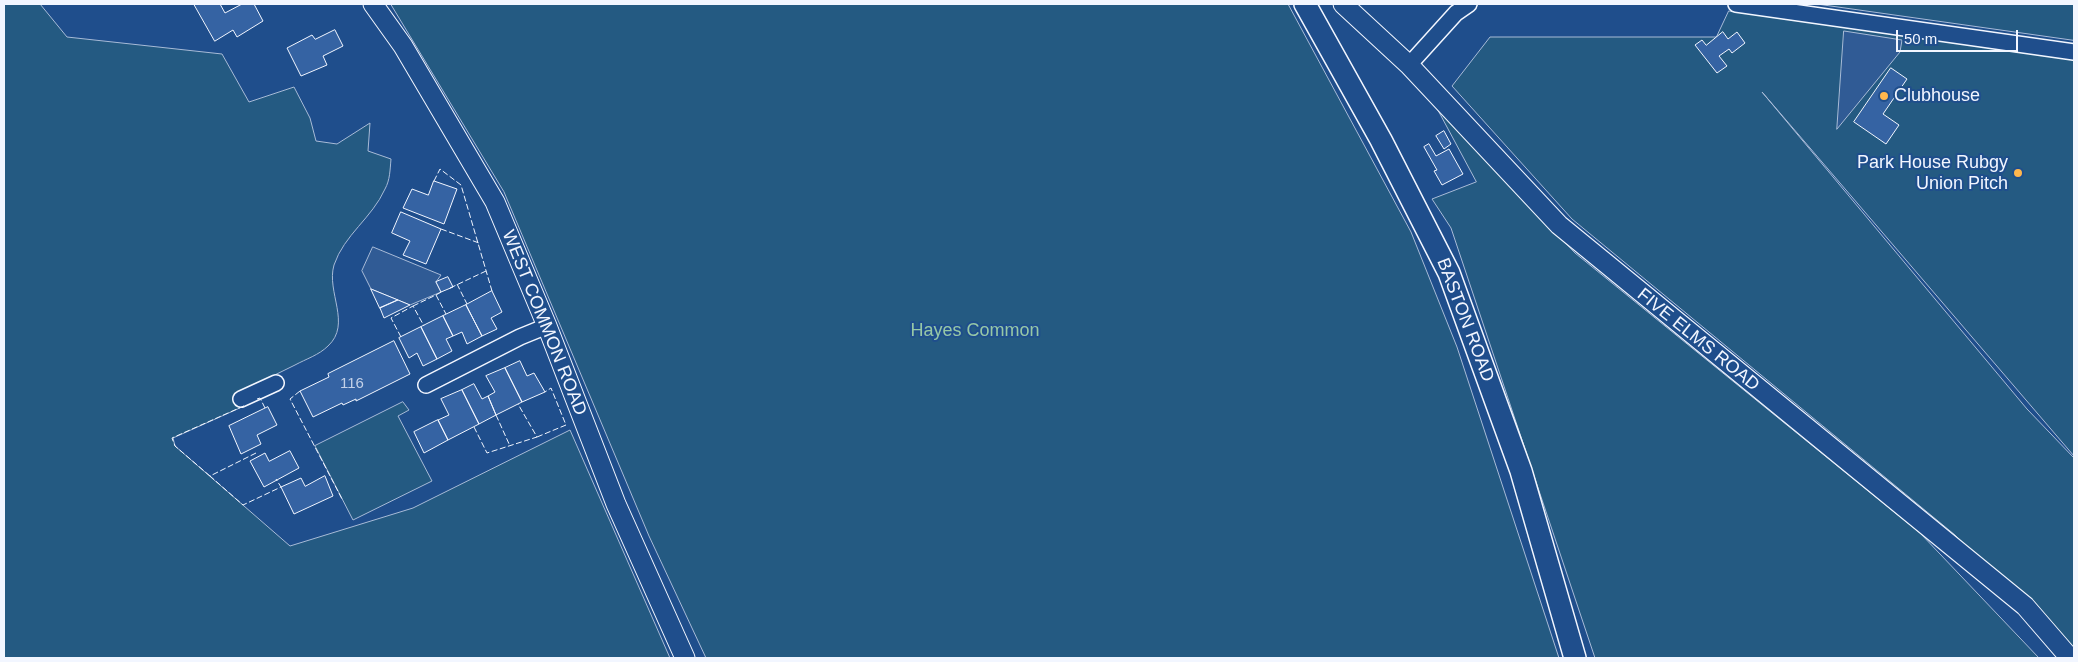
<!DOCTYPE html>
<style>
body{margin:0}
#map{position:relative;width:2078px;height:662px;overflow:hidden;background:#1f4e8c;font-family:Helvetica,sans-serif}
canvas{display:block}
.frame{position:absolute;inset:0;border:5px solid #f2f6ff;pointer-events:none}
.scale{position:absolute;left:1896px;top:30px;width:122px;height:22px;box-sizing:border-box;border:2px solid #f2f6ff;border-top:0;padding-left:6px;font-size:15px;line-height:18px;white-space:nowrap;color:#f2f6ff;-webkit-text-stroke:4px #1f4e8c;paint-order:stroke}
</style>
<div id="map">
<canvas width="2078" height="662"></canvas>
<div class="frame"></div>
<div class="scale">50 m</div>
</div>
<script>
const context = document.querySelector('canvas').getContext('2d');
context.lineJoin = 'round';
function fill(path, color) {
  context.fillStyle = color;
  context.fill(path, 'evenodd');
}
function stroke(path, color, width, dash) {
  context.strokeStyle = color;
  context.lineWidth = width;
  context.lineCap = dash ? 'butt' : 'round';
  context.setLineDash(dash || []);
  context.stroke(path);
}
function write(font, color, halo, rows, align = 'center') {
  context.font = font + ' Helvetica,sans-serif';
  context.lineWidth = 4;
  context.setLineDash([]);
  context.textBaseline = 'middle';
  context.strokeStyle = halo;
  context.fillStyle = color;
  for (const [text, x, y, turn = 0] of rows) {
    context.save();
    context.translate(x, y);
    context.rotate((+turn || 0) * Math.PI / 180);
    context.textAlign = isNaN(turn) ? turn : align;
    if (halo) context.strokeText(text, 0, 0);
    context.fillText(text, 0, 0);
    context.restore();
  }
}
const green = new Path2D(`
 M4 4H40L67 37 222 54 249 102 294 87 310 118 316 141 337 144 370 123 368 151 391 159C390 170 390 180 385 189 372 218 344 235 334 265 326 292 352 324 328 346 319 355 306 359 295 365 275 375 256 384 236 394L242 407 173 438 175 446 290 546 413 508 570 430 670 658H4Z
 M391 4H1288L1411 232 1457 347 1559 658H706L649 536 504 192Z
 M1817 4H2074V40Z
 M1729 11 2074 60V456L1762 92 2027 409 2074 458V657L1955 535 1572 219 1452 86 1490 37H1716Z
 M1438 110 1575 253 1920 533 2039 658H1595L1451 228 1432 199 1476 182Z
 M403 402 409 410 398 416 432 481 353 520 315 446Z`);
fill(green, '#245a82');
stroke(green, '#a8bbd7', 1);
const parking = new Path2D(`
 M1844 31 1902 40 1900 52 1837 129Z
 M373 247 441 275 436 282 441 292 410 305 371 289 362 271Z`);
fill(parking, '#305b95');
stroke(parking, '#a8bbd7', 1);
const building = new Path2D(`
 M194 4H220L225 13 242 4H254L263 21 237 37 233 30 215 41Z
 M335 30 343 46 323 56 327 65 301 76 287 48 312 35 315 39Z
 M1723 32 1728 39 1737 32 1745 43 1732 53 1729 49 1719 56 1727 66 1717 73 1695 45 1702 40 1706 45Z
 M1891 68 1907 79 1883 114 1899 125 1886 144 1854 122Z
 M1444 131 1451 144 1444 149 1436 136Z
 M1429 144 1436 156 1449 149 1463 174 1442 185 1434 171 1437 170 1424 147Z
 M434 181 457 189 444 224 403 208 412 189 428 195Z
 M401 212 441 229 426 264 403 255 410 241 392 233Z
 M448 277 453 287 441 292 436 282Z
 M371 289 398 300 380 308Z
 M492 291 502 312 491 318 497 329 482 336 466 305Z
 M398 300 410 305 384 318 380 308Z
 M466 305 482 336 467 344 462 332 453 336 443 316Z
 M443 316 453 336 446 339 452 351 437 359 421 327Z
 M421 327 437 359 423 366 417 353 409 358 399 338Z
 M394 341 410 374 356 401V399L343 405 342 403 313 417 300 391 329 377 328 374Z
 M520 361 527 376 534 373 545 392 522 402 505 368Z
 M505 368 522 402 496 415 488 396 495 392 486 376Z
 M474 384 482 399 488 396 496 415 479 424 462 390Z
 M462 390 479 424 448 440 438 420 449 415 441 399Z
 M268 407 277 425 257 435 261 444 241 454 229 426Z
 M438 420 448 440 424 453 414 432Z
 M290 451 299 468 264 487 250 461 265 453 269 461Z
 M325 476 333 496 294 514 281 487 301 478 305 486Z`);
fill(building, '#3563a3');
stroke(building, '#f2f6ff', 1);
const minor = new Path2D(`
 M1736 4 2074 52
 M1409 65 1456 13 1469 4
 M426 385 520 337 547 326
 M241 399 276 383`);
const tertiary = new Path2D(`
 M373 4 403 46 495 202 547 326 616 504 685 658
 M1343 4 1409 65 1559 225 2025 606 2070 658`);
const secondary = new Path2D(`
 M1305 4 1381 140 1449 273 1521 471 1575 658`);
stroke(minor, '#f2f6ff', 18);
stroke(tertiary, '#f2f6ff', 21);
stroke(secondary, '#f2f6ff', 24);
stroke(minor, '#1f4e8c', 15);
stroke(tertiary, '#1f4e8c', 19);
stroke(secondary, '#1f4e8c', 21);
stroke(new Path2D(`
 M434 181 440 169 461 185 492 291
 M441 229 479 243
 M457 284 467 304
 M450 288 486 271
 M436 295 443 291
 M413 306 436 295 446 314
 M401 337 391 318 413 306 424 326
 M300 391 290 399 342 499
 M257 399 260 398 265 408
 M496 415 510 446
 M474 427 487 453 537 437 518 404
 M537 437 566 425 551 388 545 392
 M256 453 210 476 243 505 281 487 276 479
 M210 476 175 446 172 438 246 405`), '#f2f6ff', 1, [6, 2.5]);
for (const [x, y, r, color] of [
 [1884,96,5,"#ffb74d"],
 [2018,173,5,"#ffb74d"]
]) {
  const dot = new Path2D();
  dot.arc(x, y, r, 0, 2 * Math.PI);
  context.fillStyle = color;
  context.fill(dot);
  stroke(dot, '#1f4e8c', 2);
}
write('15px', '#c3d1e8', null, [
 ["116",352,384]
]);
write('18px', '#f2f6ff', '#1f4e8c', [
 ["Clubhouse",1894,96],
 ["Park House Rubgy",2008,163,"right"],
 ["Union Pitch",2008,184,"right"]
], 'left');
write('18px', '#f2f6ff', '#1f4e8c', [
 ["BASTON ROAD",1465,320,69],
 ["WEST COMMON ROAD",544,323,68],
 ["FIVE ELMS ROAD",1698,340,39]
]);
write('18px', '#97c8a6', '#1f4e8c', [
 ["Hayes Common",975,331]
]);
</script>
